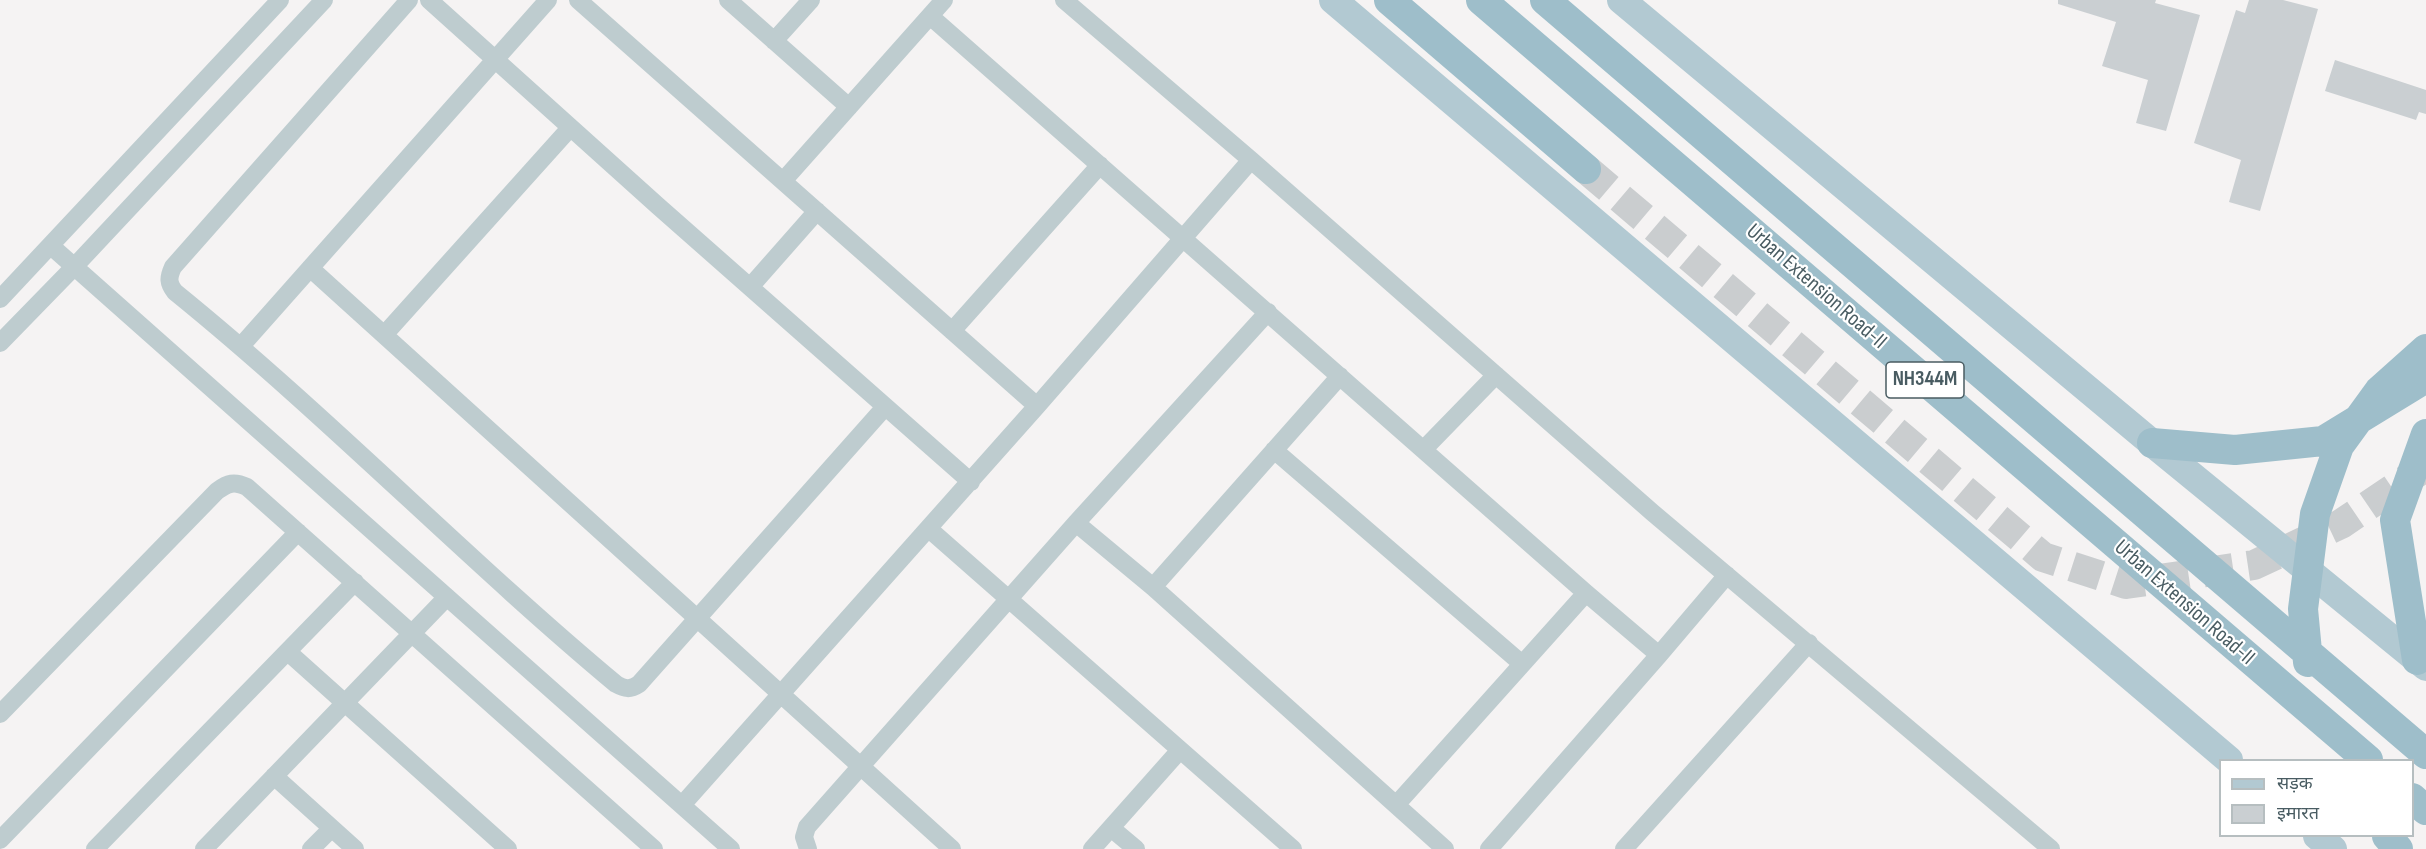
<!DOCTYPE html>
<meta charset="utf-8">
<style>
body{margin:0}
#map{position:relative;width:2426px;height:849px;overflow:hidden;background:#f5f3f3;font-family:"Sofia Sans Condensed","Noto Sans Devanagari",sans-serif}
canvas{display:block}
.legend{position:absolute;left:2219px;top:759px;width:195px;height:78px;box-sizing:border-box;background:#fff;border:2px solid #b6bec0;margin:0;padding:8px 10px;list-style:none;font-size:18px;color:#495c62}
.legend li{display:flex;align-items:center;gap:12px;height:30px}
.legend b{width:30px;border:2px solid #b6bec0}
</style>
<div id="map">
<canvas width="2426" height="849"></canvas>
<ul class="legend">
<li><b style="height:8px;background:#b2c9d2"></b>सड़क</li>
<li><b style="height:16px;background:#cacfd2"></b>इमारत</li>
</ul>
</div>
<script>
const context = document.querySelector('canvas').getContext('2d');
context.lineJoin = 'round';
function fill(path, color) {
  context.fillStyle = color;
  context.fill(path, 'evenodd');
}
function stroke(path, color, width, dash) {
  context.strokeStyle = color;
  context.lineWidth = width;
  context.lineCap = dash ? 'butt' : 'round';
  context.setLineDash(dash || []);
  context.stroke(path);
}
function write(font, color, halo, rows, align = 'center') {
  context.font = font + ' "Sofia Sans Condensed",sans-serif';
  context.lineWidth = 4.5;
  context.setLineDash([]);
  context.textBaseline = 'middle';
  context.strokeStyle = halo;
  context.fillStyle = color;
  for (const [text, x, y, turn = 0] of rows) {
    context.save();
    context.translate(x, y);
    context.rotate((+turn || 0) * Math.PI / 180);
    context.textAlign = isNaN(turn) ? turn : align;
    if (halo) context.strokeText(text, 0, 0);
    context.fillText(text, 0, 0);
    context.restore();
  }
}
fill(new Path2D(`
 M2058 0H2156L2155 3 2200 15 2166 131 2136 123 2148 80 2102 66 2116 22 2058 4Z
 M2249 0H2283L2318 9 2260 211 2229 202 2241 160 2194 143 2236 10 2245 13Z
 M2335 60 2426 90V114L2419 112 2416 120 2325 91Z`), '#cacfd2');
stroke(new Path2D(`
 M1586 169 2043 557 2126 584 2254 565 2341 524 2422 469`), '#cacdcf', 30, [30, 15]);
stroke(new Path2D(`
 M409 0 173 267C168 278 168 283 175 292 328 416 465 558 616 684 625 689 630 690 639 684L885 407
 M429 0 658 206 971 482
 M578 0 1037 406
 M728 0 849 107
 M1064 0 1251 160 1653 513 2051 849
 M930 16 1586 593 1659 655
 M774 41 811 0
 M783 181 944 0
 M51 246 731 849
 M310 268 952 849
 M750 287 817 211
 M0 299 280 0
 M952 331 1100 165
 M384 335 570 128
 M0 343 74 267 324 0
 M241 346 548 0
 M1424 449 1496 375
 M1274 450 1521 663
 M1076 523 1153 587 1445 849
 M929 529 1293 849
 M1153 587 1340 376
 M288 652 508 849
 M0 714 217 491C228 483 234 481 247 487L654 849
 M274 776 355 849
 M682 805 1037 406 1251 160
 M1396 805 1586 593
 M1111 828 1136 849
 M0 840 298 532
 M95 849 355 582
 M204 849 447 597
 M311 849 332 828
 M808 849 804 837 807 827 1076 523 1268 312
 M1092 849 1180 750
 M1489 849 1659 655 1727 575
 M1624 849 1809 643`), '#becccf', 18);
stroke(new Path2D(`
 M1333 0 2229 760
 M1621 0 2152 443 2426 667
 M2317 836 2333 849`), '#b2c9d2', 28);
stroke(new Path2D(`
 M1389 0 1586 169
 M1481 0 2368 760
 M1545 0 2426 754
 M2152 443 2235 450 2323 441 2426 378
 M2417 660 2395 520 2426 434
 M2308 662 2303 609 2315 514 2339 446 2379 391 2426 349
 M2412 798 2426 810
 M2387 836 2398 849`), '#9ebeca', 30);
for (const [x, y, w] of [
 [1925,380,78]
]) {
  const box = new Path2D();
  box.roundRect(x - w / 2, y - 18, w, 36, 4.5);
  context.fillStyle = '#fff';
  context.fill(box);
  stroke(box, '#495c62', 1.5);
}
write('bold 21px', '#495c62', null, [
 ["NH344M",1925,380]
]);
write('22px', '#495c62', '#fff', [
 ["Urban Extension Road-II",1816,287,41],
 ["Urban Extension Road-II",2184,603,41]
]);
</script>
